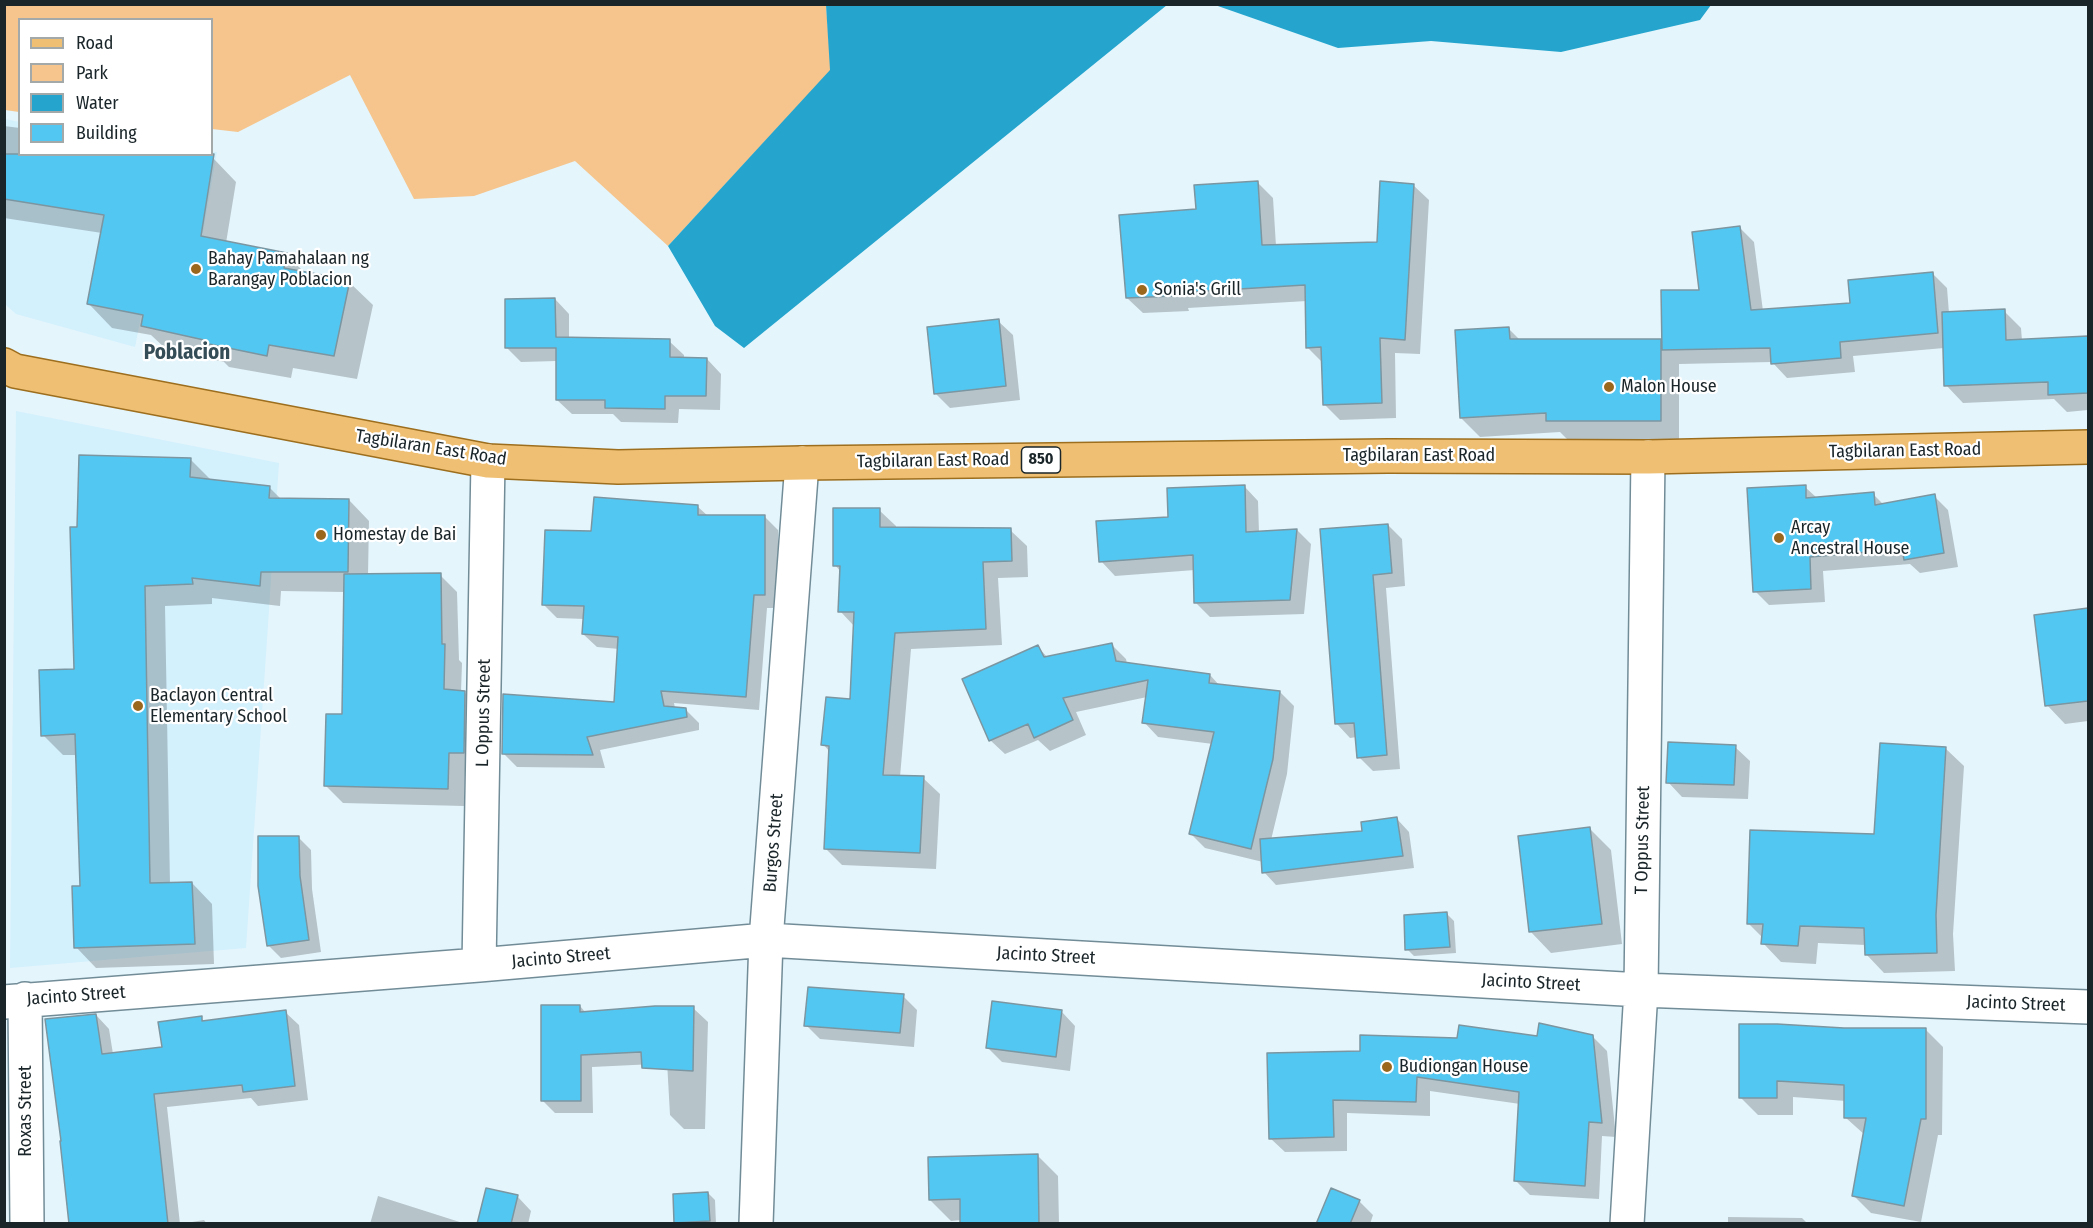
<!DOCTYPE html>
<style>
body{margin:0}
#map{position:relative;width:2093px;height:1228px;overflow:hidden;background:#e4f5fc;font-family:"Fira Sans Condensed",sans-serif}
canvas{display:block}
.frame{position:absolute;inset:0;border:6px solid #1a2529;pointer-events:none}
.legend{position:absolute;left:18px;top:18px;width:195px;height:138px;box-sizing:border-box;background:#fff;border:2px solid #a3a8a9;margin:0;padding:8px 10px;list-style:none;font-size:18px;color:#1a2529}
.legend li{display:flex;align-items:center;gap:12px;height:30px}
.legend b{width:30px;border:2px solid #a3a8a9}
</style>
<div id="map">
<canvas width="2093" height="1228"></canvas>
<div class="frame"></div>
<ul class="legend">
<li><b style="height:8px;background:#efc074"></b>Road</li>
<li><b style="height:16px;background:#f5c58d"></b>Park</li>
<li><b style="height:16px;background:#25a5cd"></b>Water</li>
<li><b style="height:16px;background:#52c7f1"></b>Building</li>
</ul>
</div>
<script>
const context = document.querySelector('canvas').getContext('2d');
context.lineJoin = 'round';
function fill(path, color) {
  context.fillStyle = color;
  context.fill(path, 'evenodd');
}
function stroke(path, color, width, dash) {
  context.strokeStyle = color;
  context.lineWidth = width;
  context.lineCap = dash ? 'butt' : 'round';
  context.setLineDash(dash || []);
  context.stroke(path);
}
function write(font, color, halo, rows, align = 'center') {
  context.font = font + ' "Fira Sans Condensed",sans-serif';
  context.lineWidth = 4.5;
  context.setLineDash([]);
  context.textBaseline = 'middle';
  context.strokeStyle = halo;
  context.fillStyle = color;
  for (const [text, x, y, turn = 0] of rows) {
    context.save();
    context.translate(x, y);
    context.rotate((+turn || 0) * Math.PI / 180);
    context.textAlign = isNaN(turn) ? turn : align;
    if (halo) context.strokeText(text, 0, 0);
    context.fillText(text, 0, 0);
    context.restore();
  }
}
fill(new Path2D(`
 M5 119 19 122 20 154H212V152H217L203 233 159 226 135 347 16 314 5 304Z
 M16 411 279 463 246 948 10 968Z`), '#d3f0fd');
fill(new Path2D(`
 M4 5H826L831 70 668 246 575 161 474 196 414 199 350 75 238 132 212 129V20H20L19 112 5 110Z`), '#f5c58d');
fill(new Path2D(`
 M826 5H1167L744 348 715 326 668 246 830 70Z
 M1215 5H1711L1700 20 1561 52 1431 41 1338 48Z`), '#25a5cd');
fill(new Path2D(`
 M4 126 20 128V154L213 158 236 182 226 243 286 254 305 273 349 282 373 305 357 379 293 368 291 378 229 367 224 362 166 349 151 335 112 328 89 304 102 233 4 218Z
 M1257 182 1273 198 1276 246 1378 244 1413 185 1429 200 1420 354 1395 353 1396 418 1340 420 1325 405 1323 363 1308 348 1307 301 1188 308 1189 311 1143 313 1127 298 1197 210Z
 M1740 228 1754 242 1763 311 1851 304 1933 274 1947 288 1949 313 2004 311 2021 328 2022 341 2088 337V410L2067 412 2054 399 1963 403 1946 385 1944 348 1853 356 1855 372 1787 378 1772 362 1679 364V439H1567L1560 432 1480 437 1461 418 1509 329 1520 340 1661 341 1663 343 1701 291Z
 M555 299 569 314V339L669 341 684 355V359H707L721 374 720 410 679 409 678 423 621 422 613 414H572L557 400V361L521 362 507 348Z
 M998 321 1013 335 1020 400 950 408 936 394Z
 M190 459 211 480 270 488 282 500H349L369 521 368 575H440L457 592 459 660 462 663 461 692H464L482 710 481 770H465L464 806 343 803 326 786 343 716 345 592 281 591 280 606 212 598V604L165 606 170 884 192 883 212 904 214 964 96 968 76 947 81 887 77 755H63L43 735 75 670 78 529Z
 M1244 486 1258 501 1259 533 1297 530 1311 544 1304 614 1210 617 1196 603 1195 570 1115 576 1101 561 1169 518Z
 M1805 487 1817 498 1873 494 1884 505 1934 496 1948 510 1958 567 1920 573 1910 564 1823 571 1825 602 1769 605 1755 591Z
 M698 507 708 516H764L778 530V608H767L759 710 674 703 675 708 685 709 699 723V730L600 750 605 768 517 767 503 753 616 704 619 649 597 647 583 634 585 619 557 618 543 604 592 533Z
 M879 510 896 526V529L1010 530 1027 546 1028 577 998 578 1002 645 911 649 900 777 923 778 940 794 936 869 842 865 825 848 830 752 823 744 851 700 855 627 840 611 841 572 835 565Z
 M1388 525 1402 539 1405 586 1386 588 1400 769 1373 771 1359 757 1357 737 1350 738 1337 724 1322 531Z
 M2088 610V721L2065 724 2047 705 2035 616Z
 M1112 645 1126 659 1127 664 1210 675 1220 686 1280 692 1294 706 1287 774 1271 840 1364 832 1397 819 1409 832 1414 868 1276 885 1264 872 1263 862 1205 848 1191 834 1213 744 1158 737 1144 722 1147 697 1076 712 1086 735 1050 751 1038 740 1005 754 990 740 1038 647 1048 658Z
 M1735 747 1750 761 1748 799 1682 797 1668 782Z
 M1945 748 1964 766 1953 934 1955 971 1884 973 1866 954V945L1818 943 1816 964 1781 962 1763 943V938L1748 923 1875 835Z
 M1590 829 1611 850 1622 944 1551 953 1530 931Z
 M299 838 311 850 312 889 321 952 281 958 268 945Z
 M1447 914 1454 921 1456 953 1414 956 1407 949Z
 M903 996 917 1010 914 1047 820 1039 806 1025Z
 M580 1006 586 1013 648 1010 654 1064 592 1067 593 1113H555L543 1101Z
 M664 1008H693L708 1022 705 1129H684L670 1115Z
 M1061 1011 1075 1026 1070 1071 1002 1062 988 1048Z
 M285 1012 299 1025 308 1100 258 1106 251 1098 167 1107 180 1224H86L96 1015 109 1029 113 1054 163 1048 201 1018 205 1022Z
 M1844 1030H1926L1943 1047 1942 1135H1938L1921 1222 1871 1213 1854 1196 1865 1135 1846 1118V1101L1793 1097V1115H1758L1740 1097Z
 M1592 1036 1607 1051 1616 1137 1602 1136 1599 1199 1530 1195 1516 1181 1520 1104 1430 1091V1116L1347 1113V1151L1285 1152 1270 1138 1362 1052 1458 1039Z
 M1037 1155 1058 1176 1059 1224H962V1220L951 1221 930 1200Z
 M708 1193 715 1200 716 1224 676 1223Z
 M378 1196 466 1224H370Z
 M517 1196 531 1211 528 1224H479Z
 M1359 1201 1373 1215 1370 1224H1318Z
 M1728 1217 1802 1218 1808 1224H1728Z
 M204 1220 207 1224H180Z`), '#0003');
const building = new Path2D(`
 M4 154H214L201 236 287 253 284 268 350 280 334 356 269 345 267 356 204 343V340L141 326 143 315 87 304 104 215 4 199Z
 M1258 181 1262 245 1377 242 1380 181 1414 184 1405 340 1380 338 1382 403 1323 405 1321 347 1306 348 1305 285 1174 293V296L1126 298 1119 215 1196 209 1194 185Z
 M1740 226 1751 310 1850 303 1848 280 1933 272 1938 333 1840 342 1841 358 1771 364 1770 348 1662 350 1661 290H1699L1692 232Z
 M555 298 556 337 670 339V357L707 358 706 396H665V409L605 408V400H556V348H505V299Z
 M2005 309 2006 340 2088 336V393L2048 395V382L1944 386 1942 312Z
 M999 319 1006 386 934 394 927 327Z
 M1509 327 1510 339H1661V421H1546V413L1460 418 1455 330Z
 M79 455 191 458 190 477 270 486 269 498 349 499 348 572H261L260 586 192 578 193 584 145 586 150 883 192 882 195 944 74 948 72 886H80L75 734 41 736 39 670 74 669 70 527H77Z
 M1245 485 1246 532 1297 529 1290 600 1194 603 1193 555 1099 562 1096 521 1168 517 1167 488Z
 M1806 485V498L1874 492 1875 505 1935 494 1944 553 1904 560 1902 549 1810 557 1811 589 1753 592 1747 488Z
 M594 497 698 505V515H765V595H754L746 697 661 691 664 706 686 708 687 717 587 737 593 755 502 754 503 694 614 702 618 637 582 634 584 606 542 605 545 530 591 531Z
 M833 508H880V527L1011 528 1012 561 983 562 986 629 895 633 883 775 924 776 920 853 824 849 829 746 821 745 826 697 850 699 854 612H838L840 566H833Z
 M1388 524 1392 573 1373 575 1387 755 1357 758 1354 723 1335 724 1320 529Z
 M441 573 442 644H445L444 689 465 691 464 753H449L448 789 324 786 326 714H342L344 574Z
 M2088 608V701L2045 706 2034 615Z
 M1112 643 1116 661 1210 674 1209 683 1280 691 1273 759 1251 849 1189 834 1214 732 1142 723 1148 680 1063 698 1073 720 1034 738 1028 724 989 741 962 679 1038 645 1044 657Z
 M1668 742 1736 745 1734 785 1666 783Z
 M1880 743 1946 747 1936 915 1937 953 1865 955 1864 928 1800 926 1798 946 1761 944 1763 924H1747L1750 830 1874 834Z
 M1397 817 1403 856 1262 873 1260 839 1362 831 1361 822Z
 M1590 827 1602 924 1529 932 1518 836Z
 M258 836H299L300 876 309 940 267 946 258 886Z
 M1447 912 1450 947 1405 950 1404 915Z
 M808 987 904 994 900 1033 804 1026Z
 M992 1001 1062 1010 1056 1057 986 1048Z
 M541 1005H580V1012L655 1006H694L693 1071 642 1068 641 1052 581 1055V1101H541Z
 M286 1010 295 1086 243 1092 242 1085 154 1094 168 1224H69L60 1141H61L45 1019 96 1014 102 1054 162 1047 158 1022 202 1016V1021Z
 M1539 1023 1593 1035 1602 1123 1589 1122 1585 1186 1514 1181 1519 1092 1417 1077 1416 1102 1333 1100 1334 1137 1269 1139 1267 1053 1360 1051V1035L1457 1038 1459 1025 1537 1036Z
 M1739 1024H1777L1844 1028H1926V1119H1921L1904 1206 1852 1196 1866 1118H1844V1085L1777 1081V1098H1739Z
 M1038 1154 1039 1224H960V1199L929 1200 928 1157Z
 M486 1188 518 1195 511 1224H477Z
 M1331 1188 1360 1200 1350 1224H1316Z
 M708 1192 710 1221 674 1223 673 1194Z`);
fill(building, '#52c7f1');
stroke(building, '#7c96a1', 1.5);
const street = new Path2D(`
 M479 965 488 461
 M25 999 27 1224
 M4 1002 479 965 766 940 1641 990 2088 1007
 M756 1224 766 940 802 463
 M1627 1224 1641 990 1648 457`);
const primary = new Path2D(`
 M4 365 15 371 488 461 618 467 802 463 1388 456 1648 457 2088 447`);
stroke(street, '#728c97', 36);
stroke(primary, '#9d6e1d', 36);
stroke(street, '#fff', 33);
stroke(primary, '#efc074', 33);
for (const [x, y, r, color] of [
 [196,269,6,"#9a671c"],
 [1142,290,6,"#9a671c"],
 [1609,387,6,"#9a671c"],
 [321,535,6,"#9a671c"],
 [1779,538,6,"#9a671c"],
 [138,706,6,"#9a671c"],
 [1387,1067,6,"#9a671c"]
]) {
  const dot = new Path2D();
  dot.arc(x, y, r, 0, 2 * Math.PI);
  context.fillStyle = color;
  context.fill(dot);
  stroke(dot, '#fff', 2);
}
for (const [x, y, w] of [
 [1041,460,39]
]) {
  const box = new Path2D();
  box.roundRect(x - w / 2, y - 13, w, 26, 4.5);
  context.fillStyle = '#fff';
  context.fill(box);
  stroke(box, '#1a2529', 1.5);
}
write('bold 16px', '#1a2529', null, [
 ["850",1041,460]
]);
write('18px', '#1a2529', '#fff', [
 ["Bahay Pamahalaan ng",208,259],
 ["Barangay Poblacion",208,280],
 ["Sonia's Grill",1154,290],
 ["Malon House",1621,387],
 ["Arcay",1791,528],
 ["Ancestral House",1791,549],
 ["Homestay de Bai",333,535],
 ["Baclayon Central",150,696],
 ["Elementary School",150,717],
 ["Budiongan House",1399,1067]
], 'left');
write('18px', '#1a2529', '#fff', [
 ["Tagbilaran East Road",431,448,9],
 ["Tagbilaran East Road",1905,451,-1],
 ["Tagbilaran East Road",1419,456],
 ["Tagbilaran East Road",933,461,-1],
 ["L Oppus Street",484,713,-89],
 ["T Oppus Street",1643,840,-89],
 ["Burgos Street",774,843,-86],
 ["Jacinto Street",1046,956,3],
 ["Jacinto Street",561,958,-5],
 ["Jacinto Street",1531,983,3],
 ["Jacinto Street",76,996,-4],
 ["Jacinto Street",2016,1004,2],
 ["Roxas Street",26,1111,-90]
]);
write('bold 21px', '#354d57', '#fff', [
 ["Poblacion",187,353]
]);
</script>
